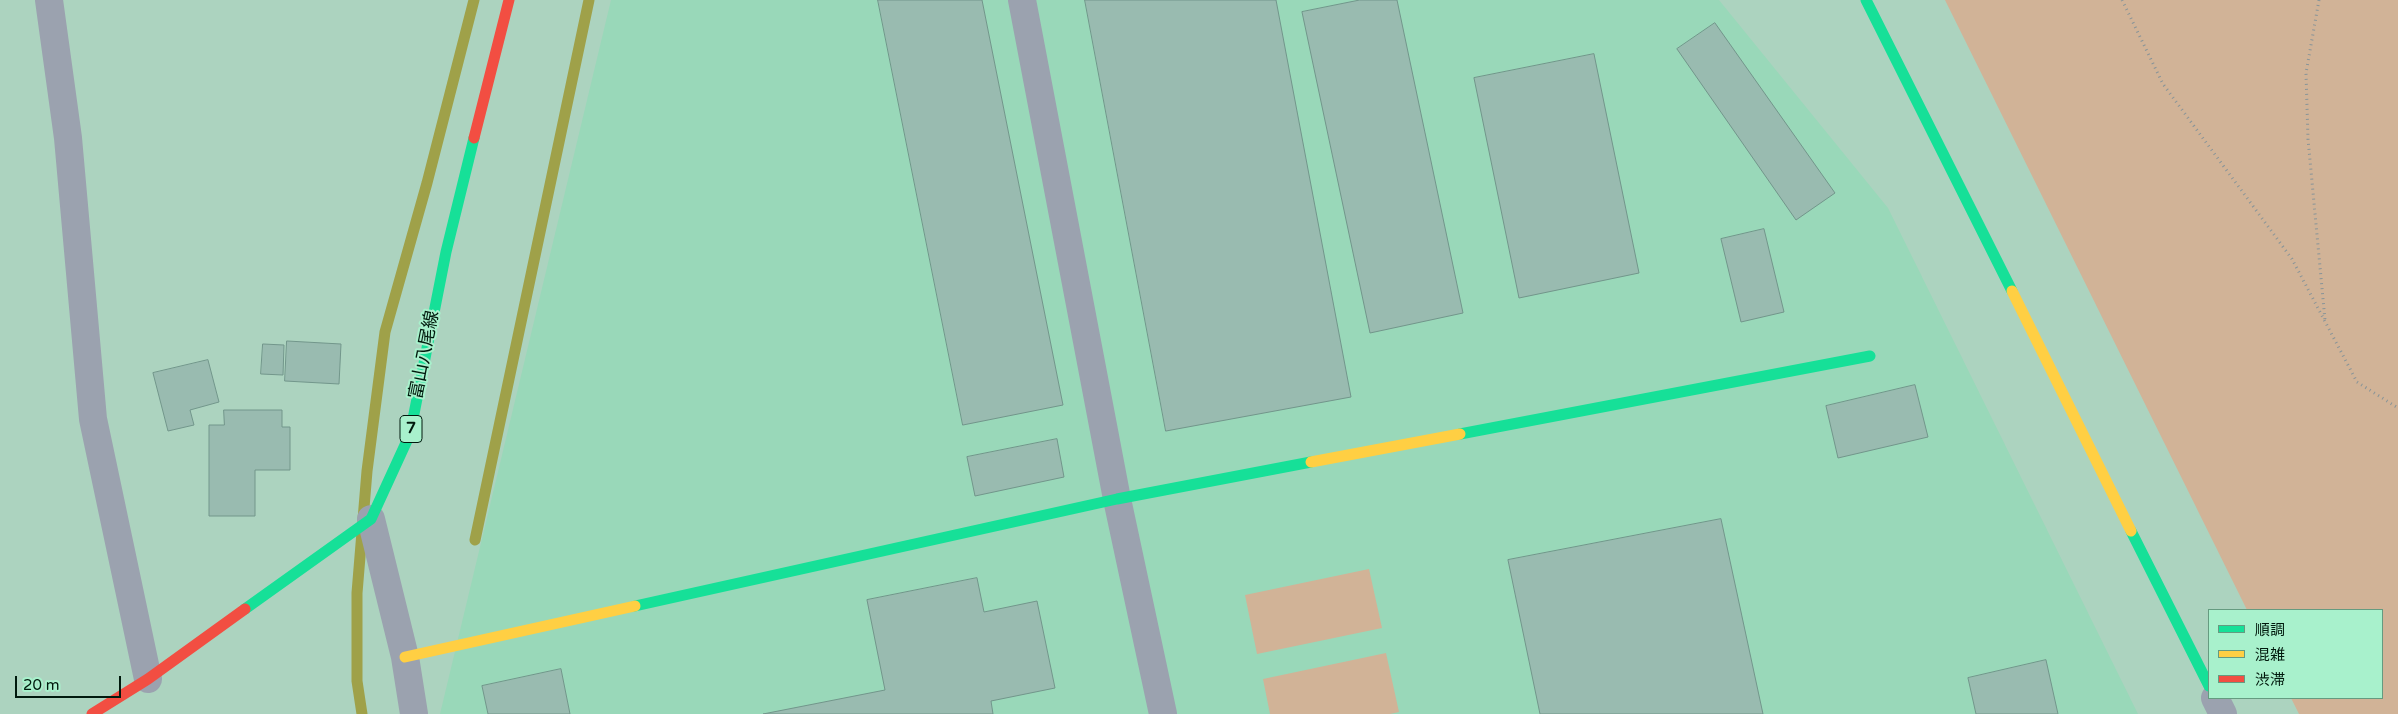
<!DOCTYPE html>
<meta charset="utf-8">
<style>
body{margin:0}
#map{position:relative;width:2398px;height:714px;overflow:hidden;background:#acd3bf;font-family:"Varela Round","Noto Sans JP",sans-serif}
canvas{display:block}
.legend{position:absolute;left:2208px;top:609px;width:175px;height:90px;box-sizing:border-box;background:#a8f1cc;border:1px solid #659b80;margin:0;padding:6px 9px;list-style:none;font-size:15px;color:#00190d}
.legend li{display:flex;align-items:center;gap:10px;height:25px}
.legend b{width:25px;border:1px solid #659b80}
.scale{position:absolute;left:15px;top:676px;width:106px;height:22px;box-sizing:border-box;border:2px solid #00190d;border-top:0;padding-left:6px;font-size:15px;line-height:18px;white-space:nowrap;color:#00190d;-webkit-text-stroke:4px #a8f1cc;paint-order:stroke}
</style>
<div id="map">
<canvas width="2398" height="714"></canvas>
<ul class="legend">
<li><b style="height:6px;background:#16e098"></b>順調</li>
<li><b style="height:6px;background:#ffcf43"></b>混雑</li>
<li><b style="height:6px;background:#f24e42"></b>渋滞</li>
</ul>
<div class="scale">20 m</div>
</div>
<script>
const context = document.querySelector('canvas').getContext('2d');
context.lineJoin = 'round';
function fill(path, color) {
  context.fillStyle = color;
  context.fill(path, 'evenodd');
}
function stroke(path, color, width, dash) {
  context.strokeStyle = color;
  context.lineWidth = width;
  context.lineCap = dash ? 'butt' : 'round';
  context.setLineDash(dash || []);
  context.stroke(path);
}
function write(font, color, halo, rows, align = 'center') {
  context.font = font + ' "Varela Round","Noto Sans JP",sans-serif';
  context.lineWidth = 4;
  context.setLineDash([]);
  context.textBaseline = 'middle';
  context.strokeStyle = halo;
  context.fillStyle = color;
  for (const [text, x, y, turn = 0] of rows) {
    context.save();
    context.translate(x, y);
    context.rotate((+turn || 0) * Math.PI / 180);
    context.textAlign = isNaN(turn) ? turn : align;
    if (halo) context.strokeText(text, 0, 0);
    context.fillText(text, 0, 0);
    context.restore();
  }
}
fill(new Path2D(`
 M611 0H1719L1888 208 2138 714H440Z`), '#99d8b9');
fill(new Path2D(`
 M1945 0H2398V714H2299L2291 698H2382V610H2247Z
 M1369 569 1382 628 1257 654 1245 595Z
 M1386 653 1399 712 1390 714H1270L1263 679Z`), '#d1b397');
stroke(new Path2D(`
 M475 540 589 0
 M362 714 357 681V593L367 471 385 332 427 183 474 0`), '#9fa149', 11);
const building = new Path2D(`
 M878 0H982L1063 405 963 425Z
 M1085 0H1276L1351 397 1166 431Z
 M1360 0H1397L1463 313 1370 333 1302 12Z
 M1715 23 1835 193 1796 220 1677 49Z
 M1594 54 1639 273 1519 298 1474 78Z
 M1764 229 1784 312 1741 322 1721 239Z
 M287 341 341 344 339 384 285 381Z
 M263 344 284 345 283 375 261 374Z
 M208 360 219 402 190 410 194 425 168 431 153 373Z
 M1915 385 1928 437 1838 458 1826 406Z
 M224 410H282V427H290V470H255V516H209V425H224Z
 M1057 439 1064 477 975 496 967 457Z
 M1721 519 1763 714H1540L1508 560Z
 M977 578 984 612 1037 601 1055 688 991 701 993 714H763L885 690 867 600Z
 M2046 660 2058 714H1976L1968 678Z
 M561 669 570 714H488L482 686Z`);
fill(building, '#99bbb0');
stroke(building, '#72968b', 1);
stroke(new Path2D(`
 M2122 0 2163 84 2292 259 2357 382 2398 408
 M2319 0 2306 73 2308 139 2325 320`), '#889498', 3, [1, 4]);
stroke(new Path2D(`
 M49 0 68 138 93 419 148 679
 M1022 0 1117 499 1163 714
 M371 519 405 657 414 714
 M2215 698 2223 714`), '#9ba2af', 28);
stroke(new Path2D(`
 M1866 0 2012 291
 M1460 434 1870 356
 M2131 531 2209 686
 M635 606 1117 499 1311 462
 M245 609 371 519 410 434 446 252 474 138`), '#16e098', 11);
stroke(new Path2D(`
 M2012 291 2131 531
 M1311 462 1460 434
 M405 657 635 606`), '#ffcf43', 11);
stroke(new Path2D(`
 M474 138 509 0
 M92 714 148 679 245 609`), '#f24e42', 11);
for (const [x, y, w] of [
 [411,429,22]
]) {
  const box = new Path2D();
  box.roundRect(x - w / 2, y - 13.5, w, 27, 4);
  context.fillStyle = '#a8f1cc';
  context.fill(box);
  stroke(box, '#00190d', 1);
}
write('bold 16px', '#00190d', null, [
 ["7",411,429]
]);
write('18px', '#00190d', '#a8f1cc', [
 ["富山八尾線",425,355,-79]
]);
</script>
